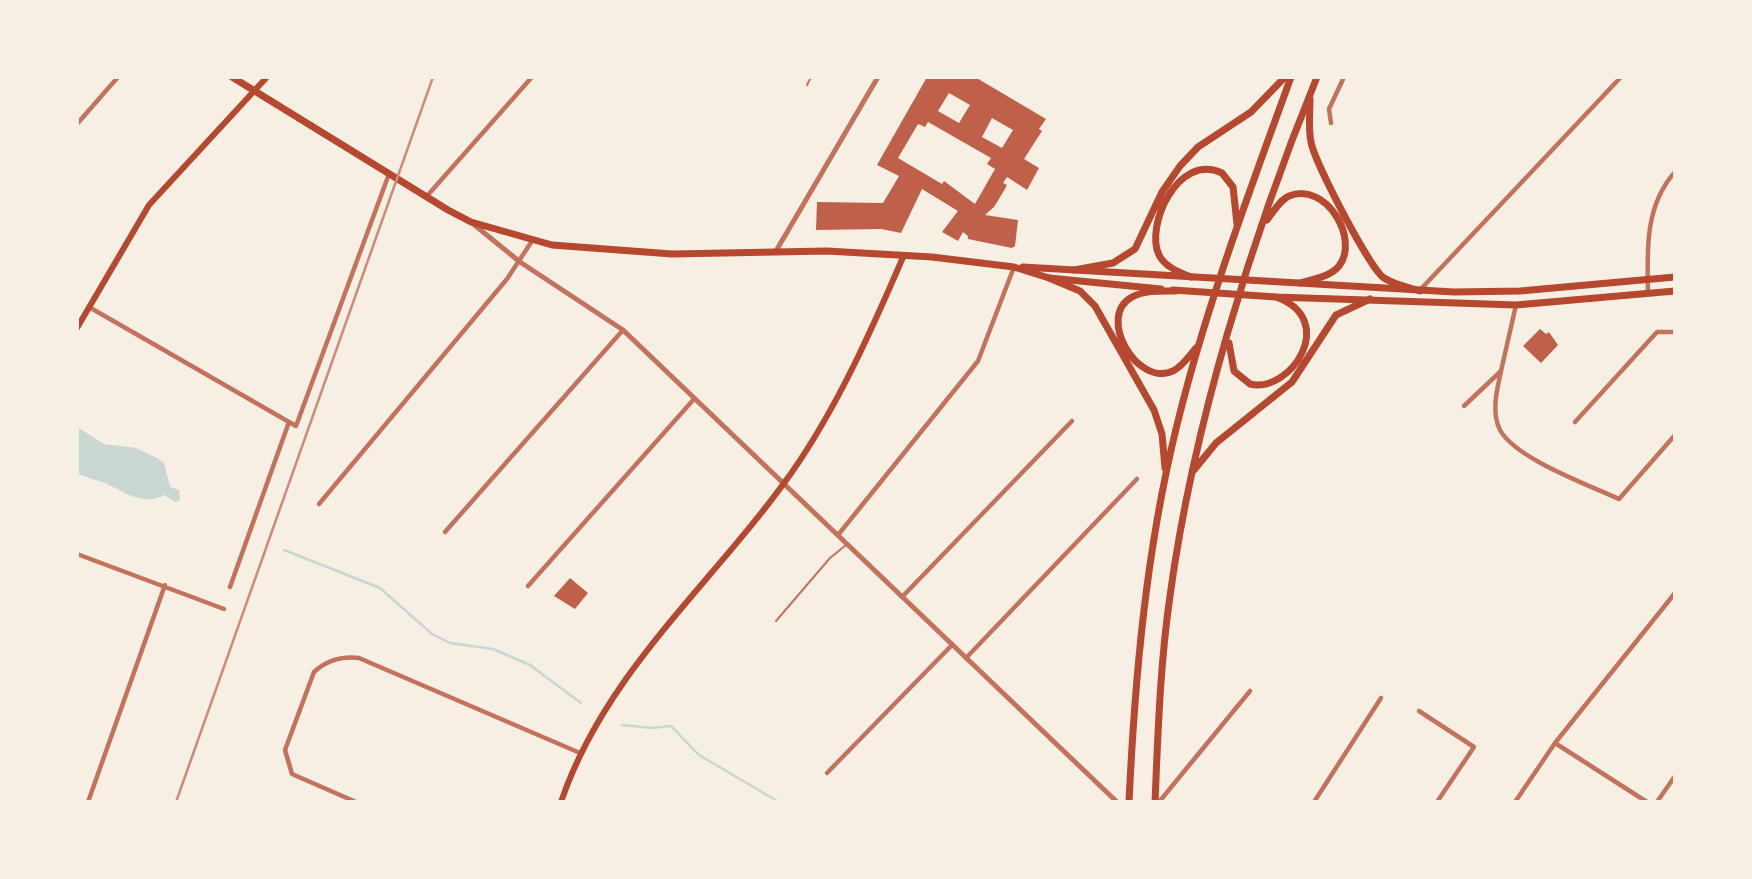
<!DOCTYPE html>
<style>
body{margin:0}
#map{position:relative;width:1752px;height:879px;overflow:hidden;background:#f6efe4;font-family:"Varela Round",sans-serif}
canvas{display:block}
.frame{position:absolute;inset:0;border:79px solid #f6efe4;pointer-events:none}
</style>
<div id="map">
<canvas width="1752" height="879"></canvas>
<div class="frame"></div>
</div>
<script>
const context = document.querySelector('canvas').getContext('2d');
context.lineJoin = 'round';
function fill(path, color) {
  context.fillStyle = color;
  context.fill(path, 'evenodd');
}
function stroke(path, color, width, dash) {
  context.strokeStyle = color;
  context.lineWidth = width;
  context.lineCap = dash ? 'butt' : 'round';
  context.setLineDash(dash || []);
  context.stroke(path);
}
fill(new Path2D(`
 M77 427 104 444 136 448 159 459 164 463 170 487 179 490 180 500 176 502 164 495C143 507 123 491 105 483 95 479 86 478 77 473Z`), '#c9d6d2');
stroke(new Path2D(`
 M284 550 380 588 432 634 450 643 493 649 530 665 581 703
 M622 725 652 728 671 726 699 755 779 802`), '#c9d6d2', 2.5);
fill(new Path2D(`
 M927 77H975L1046 119 1039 129 1042 131 1024 159 1039 168 1027 190 1007 177 1003 183 1007 185 1005 189 994 207 985 215 1018 220 1015 246 1012 248 968 239V236L963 232 958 241 942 232 958 211 922 189 901 233 881 229 816 230 817 202 883 203 899 176 877 165ZM949 93 970 105 959 123 938 111ZM992 118 1013 130 1002 148 982 137ZM928 122 991 158 987 164 995 169 975 204 944 181 942 184 898 158 918 124 925 127Z
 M1540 329 1546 334 1549 332 1558 345 1541 363 1523 346Z
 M570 578 588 593 575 609 554 596Z`), '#bf614a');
stroke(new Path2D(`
 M807 85 811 77
 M776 621 830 558 846 545`), '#c5725c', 2);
stroke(new Path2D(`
 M1331 123 1329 109 1344 77
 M77 124 118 77
 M427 196 532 77
 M1420 290 1621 77
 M1648 293C1647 250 1645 205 1675 172
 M89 307 296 426 389 174
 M1501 371C1497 390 1491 412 1500 430 1516 459 1589 485 1619 499L1675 435
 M1464 406 1501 371 1516 305
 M1575 422 1657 332H1675
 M319 504 507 279 532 241
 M445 532 623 330
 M838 535 978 361 1014 267
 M77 554 224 609
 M528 586 694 399
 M230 587 289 422
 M902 597 1072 421
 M966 658 1137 479
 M1419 711 1474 747 1437 802
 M1555 743 1647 802
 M827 773 952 645
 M88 802 165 585
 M356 802 292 774 285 750 314 672C327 660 342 656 359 658L580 753
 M1159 802 1250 691
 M1314 802 1381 698
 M1515 802 1555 743 1675 593
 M1657 802 1675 776`), '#c5725c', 4.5);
stroke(new Path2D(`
 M472 223 520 262 623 330 1117 802
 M776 251 878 77`), '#c5725c', 5);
stroke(new Path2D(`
 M77 328 149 205 267 77
 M561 802C606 670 714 583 792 472 838 406 872 329 904 255`), '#b5482f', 6);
stroke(new Path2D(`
 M232 77 448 210 471 222 552 245 672 254 827 251 932 257 1014 267 1049 278 1161 289
 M1023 267 1454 292 1520 291 1675 277
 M1173 290 1276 297 1516 305 1675 291`), '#b5482f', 7);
stroke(new Path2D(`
 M1310 99C1310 113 1308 128 1311 142 1314 161 1370 269 1384 278 1395 285 1408 287 1420 291
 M1267 220C1273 212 1280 200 1289 196 1326 181 1360 239 1339 266 1330 277 1313 279 1300 283
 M1074 270 1113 263 1135 249 1162 192 1180 166 1198 147 1251 112 1285 77
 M1191 277C1179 272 1165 267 1159 255 1145 227 1177 152 1222 173L1233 187 1237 224
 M1049 278 1080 291 1095 306 1154 410 1162 434 1165 468
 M1176 291C1162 291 1145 290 1132 297 1096 316 1137 388 1173 371 1183 366 1189 356 1196 348
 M1229 343 1234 371 1250 384C1290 394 1340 320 1276 297
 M1194 470 1216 443 1292 382 1336 315 1370 299
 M1129 802C1135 676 1146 552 1176 429 1205 309 1249 193 1291 77
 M1155 802C1158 733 1160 665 1170 596 1193 426 1252 236 1317 77`), '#b5482f', 7);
stroke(new Path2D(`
 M176 802 433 77`), '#cf8b77', 2.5);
</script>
